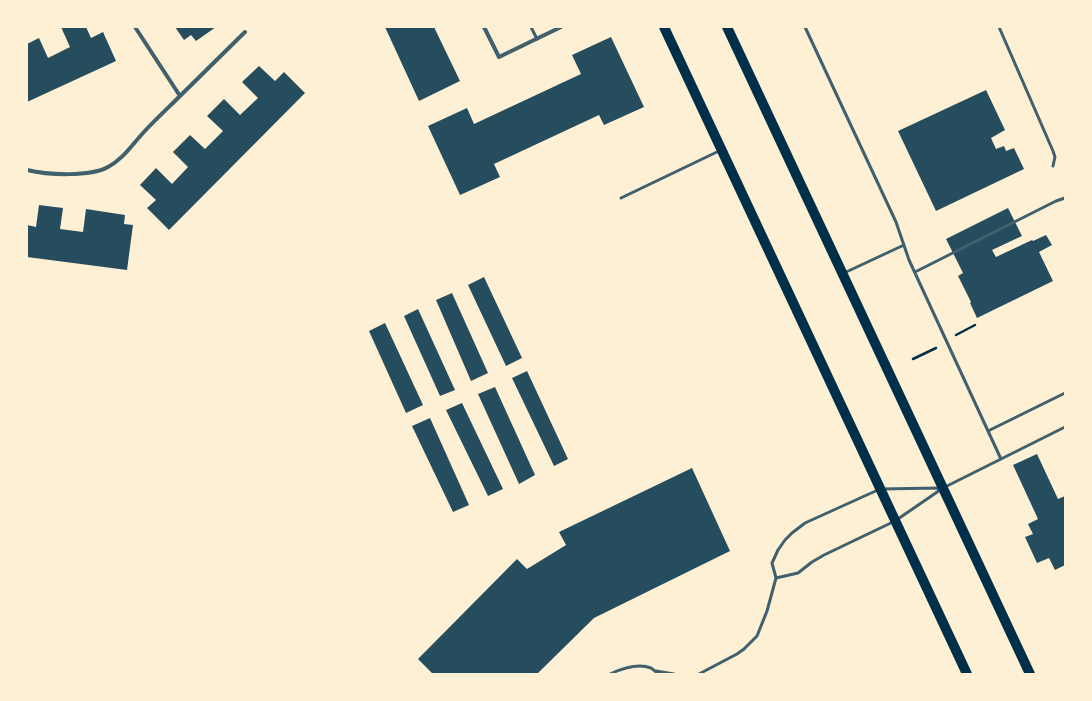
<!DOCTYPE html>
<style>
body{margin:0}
#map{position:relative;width:1092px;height:701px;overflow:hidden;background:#fdf0d5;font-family:"Times New Roman",serif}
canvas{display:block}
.frame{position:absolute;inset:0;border:28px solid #fdf0d5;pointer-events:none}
</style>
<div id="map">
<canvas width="1092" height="701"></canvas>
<div class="frame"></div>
</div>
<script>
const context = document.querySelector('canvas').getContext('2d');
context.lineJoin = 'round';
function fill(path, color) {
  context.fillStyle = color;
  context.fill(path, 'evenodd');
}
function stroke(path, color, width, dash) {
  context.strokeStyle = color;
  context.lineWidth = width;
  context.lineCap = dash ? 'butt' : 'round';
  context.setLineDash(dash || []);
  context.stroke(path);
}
fill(new Path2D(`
 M61 27H86L91 38 103 32 116 61 27 102V44L39 38 48 58 70 47Z
 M175 27H216L196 41 191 35 184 40Z
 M385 27H434L460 81 419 101Z
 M611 37 644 107 604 125 599 115 494 164 500 177 460 195 428 126 467 108 474 124 581 74 572 55Z
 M259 66 275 81 284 72 305 93 169 230 147 208 156 200 140 185 156 168 172 184 188 167 173 152 190 135 205 149 223 131 207 116 224 99 240 115 258 98 242 82Z
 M986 90 1005 130 991 138 996 149 1004 146 1006 151 1014 148 1024 169 936 211 898 131Z
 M39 205 63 208 60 229 83 232 86 209 125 215 124 224 133 225 127 270 27 257V225L36 227Z
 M1008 208 1022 236 992 250 996 257 1032 240 1033 241 1046 235 1052 245 1039 252 1053 281 977 318 970 303 971 302 958 276 963 273 946 239Z
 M484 277 522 358 506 366 468 285Z
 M452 293 488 373 471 381 436 300Z
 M418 309 455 390 440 396 404 316Z
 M385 323 423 405 406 413 369 331Z
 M527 371 568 459 554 466 512 378Z
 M495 387 535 475 519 484 478 394Z
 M462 403 503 489 488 496 446 410Z
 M430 418 469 505 453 512 412 426Z
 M1037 454 1058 499 1065 496V565L1055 570 1049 558 1037 563 1025 537 1033 534 1028 524 1038 519 1013 465Z
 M692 468 730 551 594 618 537 674H433L418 659 517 559 527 569 566 545 559 532Z`), '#264d5e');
stroke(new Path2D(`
 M956 335 975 325
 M913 359 936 348`), '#003049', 2.5);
stroke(new Path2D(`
 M531 27 537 39
 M805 27 896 222 909 260 988 431
 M999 27 1053 151 1055 157 1053 166
 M621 198 719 151
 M915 272 1056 201 1065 198
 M844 273 904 245
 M1001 459 988 431 1065 393
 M776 578 798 573 812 562 824 555 895 521 943 488 1065 427
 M656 671 674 674
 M610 674C621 669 638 663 651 668 653 669 656 672 658 674
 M699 674 737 654 744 649 757 636 767 611 776 578 772 563 778 550 785 540 792 533 805 523 880 489 941 488`), '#3f606c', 3);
stroke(new Path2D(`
 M484 27 499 57 561 27
 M180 96 245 32
 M27 170C47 175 90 177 108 167 123 159 132 145 143 133 155 120 168 108 180 96L135 27`), '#3f606c', 4);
stroke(new Path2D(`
 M664 27 967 674
 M727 27 1030 674`), '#003049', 10);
</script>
